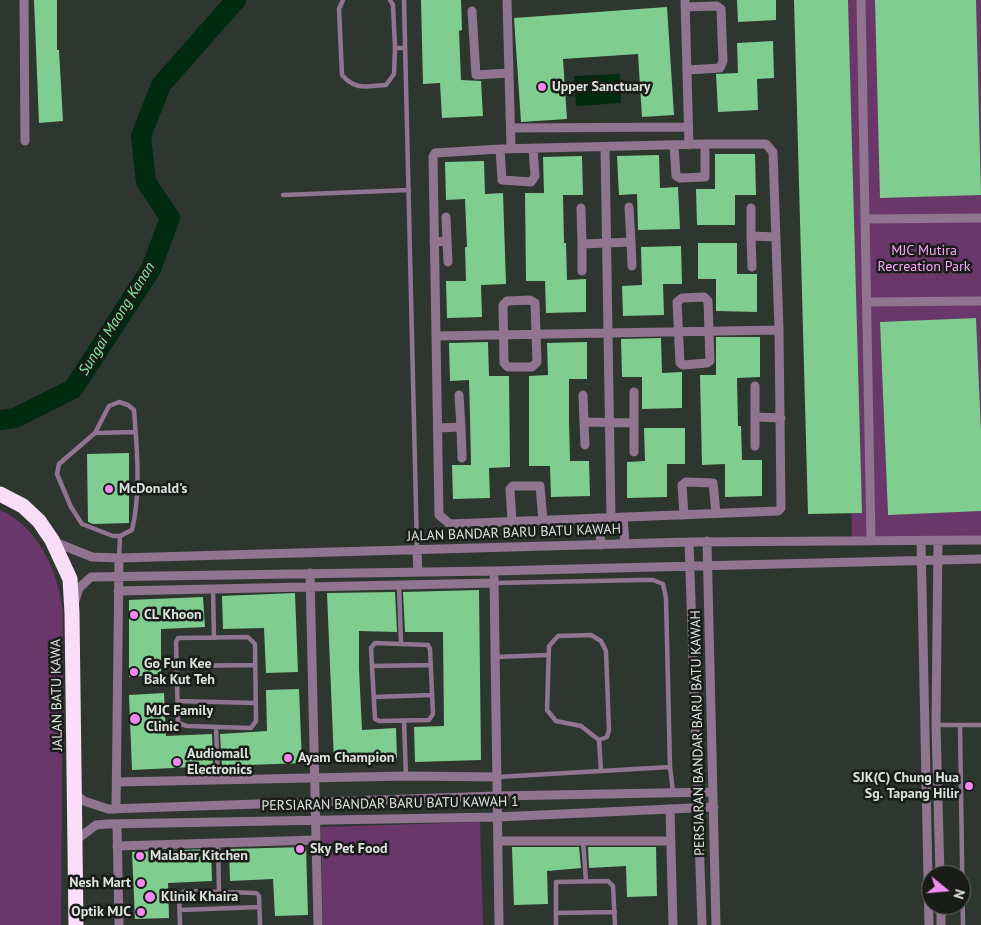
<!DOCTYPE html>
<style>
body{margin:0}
#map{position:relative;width:981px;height:925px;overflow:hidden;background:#2e3630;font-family:"PT Sans",sans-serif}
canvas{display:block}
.north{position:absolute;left:921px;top:865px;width:50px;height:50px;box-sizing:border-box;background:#191c19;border:1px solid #686c68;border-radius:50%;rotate:107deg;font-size:14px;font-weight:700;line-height:20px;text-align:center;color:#dee3df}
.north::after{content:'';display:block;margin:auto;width:18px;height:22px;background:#f28af2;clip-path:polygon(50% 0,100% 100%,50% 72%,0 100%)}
</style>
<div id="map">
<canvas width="981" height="925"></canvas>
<div class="north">N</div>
</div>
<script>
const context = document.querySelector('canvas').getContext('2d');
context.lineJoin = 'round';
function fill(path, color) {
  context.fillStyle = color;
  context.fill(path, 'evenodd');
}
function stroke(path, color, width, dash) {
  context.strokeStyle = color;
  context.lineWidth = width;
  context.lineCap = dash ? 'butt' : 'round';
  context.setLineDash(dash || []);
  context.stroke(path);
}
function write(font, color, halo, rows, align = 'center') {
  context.font = font + ' "PT Sans",sans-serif';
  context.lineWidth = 5;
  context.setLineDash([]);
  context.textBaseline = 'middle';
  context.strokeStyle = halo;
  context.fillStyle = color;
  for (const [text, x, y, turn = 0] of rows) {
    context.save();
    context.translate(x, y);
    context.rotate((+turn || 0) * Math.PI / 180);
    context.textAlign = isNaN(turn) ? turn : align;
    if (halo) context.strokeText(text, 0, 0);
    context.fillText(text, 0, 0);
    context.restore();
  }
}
fill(new Path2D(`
 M840 0H981V494L976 318 939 320 981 511V540H852ZM880 322 930 513 888 514Z
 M0 510C38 526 59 573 63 612L61 925H0Z
 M480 822 483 925H323L321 827Z`), '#693769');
fill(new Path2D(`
 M620 74 621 103 576 106 574 76Z`), '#002b0e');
stroke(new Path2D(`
 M0 420 15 418 73 389 151 269 170 218 146 182 141 136 161 85 236 0`), '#002b0e', 20);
fill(new Path2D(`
 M34 0H57V50H59L63 121 39 123Z
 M421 0H461L462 30 459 31 461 80 481 81 483 116 442 118 440 83 423 84Z
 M737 0H776V20L738 22Z
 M794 0H848L862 513 808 514Z
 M875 0H976L981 195 880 198Z
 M667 7 674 115 642 117 638 54 563 59 567 119 521 122 514 18Z
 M773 41 774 78 757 79 758 110 718 112 716 74 738 73 737 43Z
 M715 154H755L756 195H735V225H697L696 189H715Z
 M659 155 660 188 678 187 680 229 638 230 637 194 619 195 617 156Z
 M582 156 583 195H563L564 243H566L567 280 586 279V312L546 313 545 281H526L525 193H544L543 157Z
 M484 161 485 194 503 193 506 284 481 285 482 317 447 318 446 281H466L465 247H467L465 199 446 200 445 162Z
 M698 243H737V274H757V312L716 311V279H698Z
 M681 246 682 284H663L664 315 623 316 622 286 642 285 641 247Z
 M976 318 981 432V511L888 515 880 322Z
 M716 337H760V377L737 378 738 426H741L742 460H762V496L725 497V464L702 465 700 375H716Z
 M661 338 662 373 682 372V408L642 409V377H622L621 339Z
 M488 342 489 376H509L510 467 489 468 490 498 453 499 452 465H471L470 416 469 380 450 381 449 343Z
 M587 342V379H569V421L570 461H589L590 496 551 497 550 466H529V376L548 375 547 343Z
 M644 428H685V464H667V497L627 498V462L645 461Z
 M129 453V523L93 524 88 522 87 454Z
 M479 590 481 760 415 762 414 727 444 726 443 632H405L403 592Z
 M395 592 397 632 359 631V669L362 730 396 728 397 758 334 761 327 593Z
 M295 593 298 672 266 673 264 628 223 629 222 596Z
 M203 597 205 627 161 629V674L129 677V600Z
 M299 689 302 763 222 766 220 734 267 731 266 690Z
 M164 693 166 736 212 734 213 766 132 770 129 695Z
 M306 847 308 915 275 916 273 879 230 881 229 849Z
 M512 847H579L581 868 547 871 548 904 514 905Z
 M588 847H656L657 896 627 897 626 866 589 868Z
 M211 849 212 881 168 883 169 918 135 919 132 852Z`), '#80cd90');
stroke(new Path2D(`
 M343 0 339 9 342 75C356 91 366 86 386 85L394 74 395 48
 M390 0 393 5 395 48H405
 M404 0 417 549
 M283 195 409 190
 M119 402 128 405 134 410C137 447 141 494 132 530L120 536H113L82 524 71 507 57 474 59 464 95 433 109 406Z
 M95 433 135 432
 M119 558 120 536
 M494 583 643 580H653L663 584 666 598 670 767 673 792
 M399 585 401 643
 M213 591 214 638
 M591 635 601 641 606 651 609 730 607 737 599 740 581 726 556 721 547 710 549 646 558 636Z
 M248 637 255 644 256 721 251 728 187 726 178 723 176 642 178 638Z
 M375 643 428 645 430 649 433 714 429 720 379 721 375 719 371 648Z
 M495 657 548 655
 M177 666 255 665
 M372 666 431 665
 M374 697 432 695
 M178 701 256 703
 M404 721 406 776
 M936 725H981
 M960 725 963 925
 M216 727 218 780
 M599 740 601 771
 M497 777 670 767
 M583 841 586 881
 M218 843 219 891
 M180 910 259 907
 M556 913 615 912
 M180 925 179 895 185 891 256 893 259 896 260 925
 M556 925V882L608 881 613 886 615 925`), '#907490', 4.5);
stroke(new Path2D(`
 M24 0 25 141
 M507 0 511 148
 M685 0 689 145
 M861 0 871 540
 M685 7 717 6 721 9 723 61 720 68 687 70
 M472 11 476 75 509 73
 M511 128 688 127
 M705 144H766L773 152 779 330 781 508 778 511 450 524 439 515 433 157 435 153 500 149Z
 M674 145 676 176 680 178 705 177V144
 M605 147 611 518
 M500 149 502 180 531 182 535 176 533 148
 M629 207 631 242
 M581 208 582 244 631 242 632 266
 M751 208V236L776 237
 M446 217 447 241
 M866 219 981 218
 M751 236 752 267
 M434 242 447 241 448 262
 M582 244V271
 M704 297 708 301 710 361 707 363 683 365 680 363 677 302 682 298Z
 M530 300 535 303 537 362 532 367H508L504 363 503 305 507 301Z
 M867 302 981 301
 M436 336 779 330
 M459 395 461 427
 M583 395 584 422 634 423
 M755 417 781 418
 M584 422 585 445
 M438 428 461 427 462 458
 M755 446V386
 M634 452V392
 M684 515 682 485 686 482 713 483 716 513
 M623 517 625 543
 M599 518 601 545
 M512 522 510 489 513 486H540L543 521
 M52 541 92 557 119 558 689 542 981 540
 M707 541 716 925
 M921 541 929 925
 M938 541 936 725 940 875
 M689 542 702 925
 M417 551 418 572
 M310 573 318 925
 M494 578 499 925
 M118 591 494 583
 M75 601 79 588 91 577 493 571 981 559
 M117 782 406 776 497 777
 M74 793 84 801 108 809 497 796 713 792
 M116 809 119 558
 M670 809 673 925
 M117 824 119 925
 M75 841 96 825 107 824 497 817 714 807
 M498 841H671
 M117 846 316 840
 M941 905V925`), '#907490', 9);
stroke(new Path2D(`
 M0 494 23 506 39 521 52 540 70 579 72 613 76 925`), '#fadef9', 15);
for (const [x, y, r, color] of [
 [542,87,5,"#f28af2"],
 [109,489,5,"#f28af2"],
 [134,615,5,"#f28af2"],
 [134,672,5,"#f28af2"],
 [135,719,6,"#f28af2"],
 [288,758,5,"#f28af2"],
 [177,762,5,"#f28af2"],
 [969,786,5,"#f28af2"],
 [300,849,5,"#f28af2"],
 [140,856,5,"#f28af2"],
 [141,883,5,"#f28af2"],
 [150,897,6,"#f28af2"],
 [141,912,5,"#f28af2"]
]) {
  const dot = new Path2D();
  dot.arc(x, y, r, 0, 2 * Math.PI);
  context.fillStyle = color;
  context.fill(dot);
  stroke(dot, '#191c19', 2);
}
write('bold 14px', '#dee3df', '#191c19', [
 ["Upper Sanctuary",552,87],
 ["McDonald's",119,489],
 ["CL Khoon",144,615],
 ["Go Fun Kee",144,664],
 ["Bak Kut Teh",144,680],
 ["MJC Family",146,711],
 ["Clinic",146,727],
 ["Audiomall",187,754],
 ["Electronics",187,770],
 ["Ayam Champion",298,758],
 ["SJK(C) Chung Hua",959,778,"right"],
 ["Sg. Tapang Hilir",959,794,"right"],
 ["Sky Pet Food",310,849],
 ["Malabar Kitchen",150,856],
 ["Nesh Mart",131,883,"right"],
 ["Klinik Khaira",161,897],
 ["Optik MJC",131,912,"right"]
], 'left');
write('14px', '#fba6fb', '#191c19', [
 ["MJC Mutira",924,251],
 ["Recreation Park",924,267]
]);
write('14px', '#dee3df', '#191c19', [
 ["JALAN BANDAR BARU BATU KAWAH",514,533,-2],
 ["JALAN BATU KAWA",57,695,-91],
 ["PERSIARAN BANDAR BARU BATU KAWAH",698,733,-91],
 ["PERSIARAN BANDAR BARU BATU KAWAH 1",390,804,-1]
]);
write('italic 15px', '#87ec9c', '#191c19', [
 ["Sungai Maong Kanan",117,319,-58]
]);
</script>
